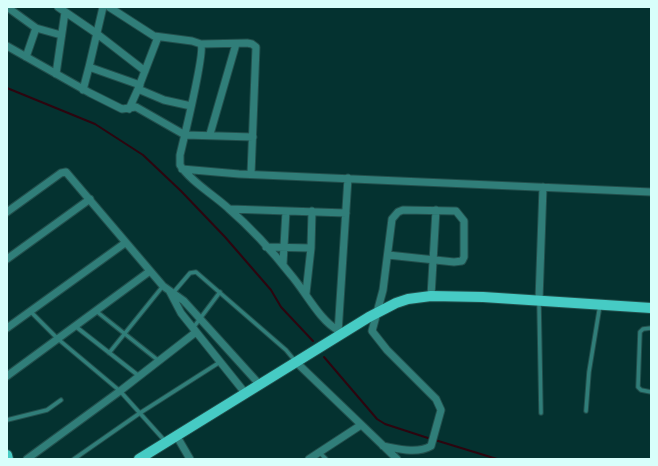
<!DOCTYPE html>
<style>
body{margin:0}
#map{position:relative;width:658px;height:466px;overflow:hidden;background:#043230;font-family:"Zilla Slab",serif}
canvas{display:block}
.frame{position:absolute;inset:0;border:8px solid #d8fefb;pointer-events:none}
</style>
<div id="map">
<canvas width="658" height="466"></canvas>
<div class="frame"></div>
</div>
<script>
const context = document.querySelector('canvas').getContext('2d');
context.lineJoin = 'round';
function stroke(path, color, width, dash) {
  context.strokeStyle = color;
  context.lineWidth = width;
  context.lineCap = dash ? 'butt' : 'round';
  context.setLineDash(dash || []);
  context.stroke(path);
}
stroke(new Path2D(`
 M7 88 95 124 143 155 181 191 225 237 271 290 281 307 313 341
 M324 357 377 419 385 424 431 439
 M435 440 497 459`), '#2d050f', 2);
const lane = new Path2D(`
 M173 293 190 273 196 272 286 350 296 362
 M539 302 541 413
 M96 311 159 361
 M31 312 58 339 120 391 165 441
 M75 326 139 376
 M193 328 220 292
 M651 328 643 329 640 332 638 387 641 390 651 392
 M109 353 163 286
 M586 411 589 372 600 305
 M7 420 47 410 61 400
 M319 452 326 459
 M74 459 140 413 220 362`);
const street = new Path2D(`
 M7 7 36 28 61 35
 M58 7 96 33 145 71
 M109 7 154 36 192 41 201 44C205 53 184 138 180 155V165C190 181 214 195 228 208 250 227 273 252 291 275 305 291 320 321 338 330
 M158 37 138 89 164 100 191 106
 M201 44 247 43 252 44 256 47 251 174
 M7 46 90 93 122 109 136 107 185 135 253 137
 M26 57 36 28
 M89 67 103 7
 M56 74 65 12
 M83 90 89 67 140 85
 M129 109 138 89
 M210 134 236 44
 M182 169 239 174 651 192
 M230 209 346 213
 M7 212 61 173 66 172 163 286 184 301 260 385
 M266 247 311 248 312 211
 M7 259 90 199
 M283 264 286 211
 M170 292 181 313 246 394
 M306 293 311 248
 M431 296 436 210
 M539 300 543 187
 M7 328 125 243
 M338 333 348 178
 M296 362 397 459
 M7 376 150 271
 M176 435 190 459
 M383 446C399 449 417 454 431 446L441 410 436 399 387 350 372 331 383 290 392 219 398 212 403 210 456 211 464 221V257L462 261 454 262 388 255
 M27 459 120 391 196 332
 M309 459 361 425`);
const primary = new Path2D(`
 M7 455 8 459
 M139 459 369 317 396 303 408 299 431 296 483 297 651 308`);
stroke(lane, '#224f4c', 5.5);
stroke(street, '#224f4c', 9);
stroke(primary, '#224f4c', 12);
stroke(lane, '#307e79', 3.5);
stroke(street, '#307e79', 7);
stroke(primary, '#46cbc4', 10);
</script>
